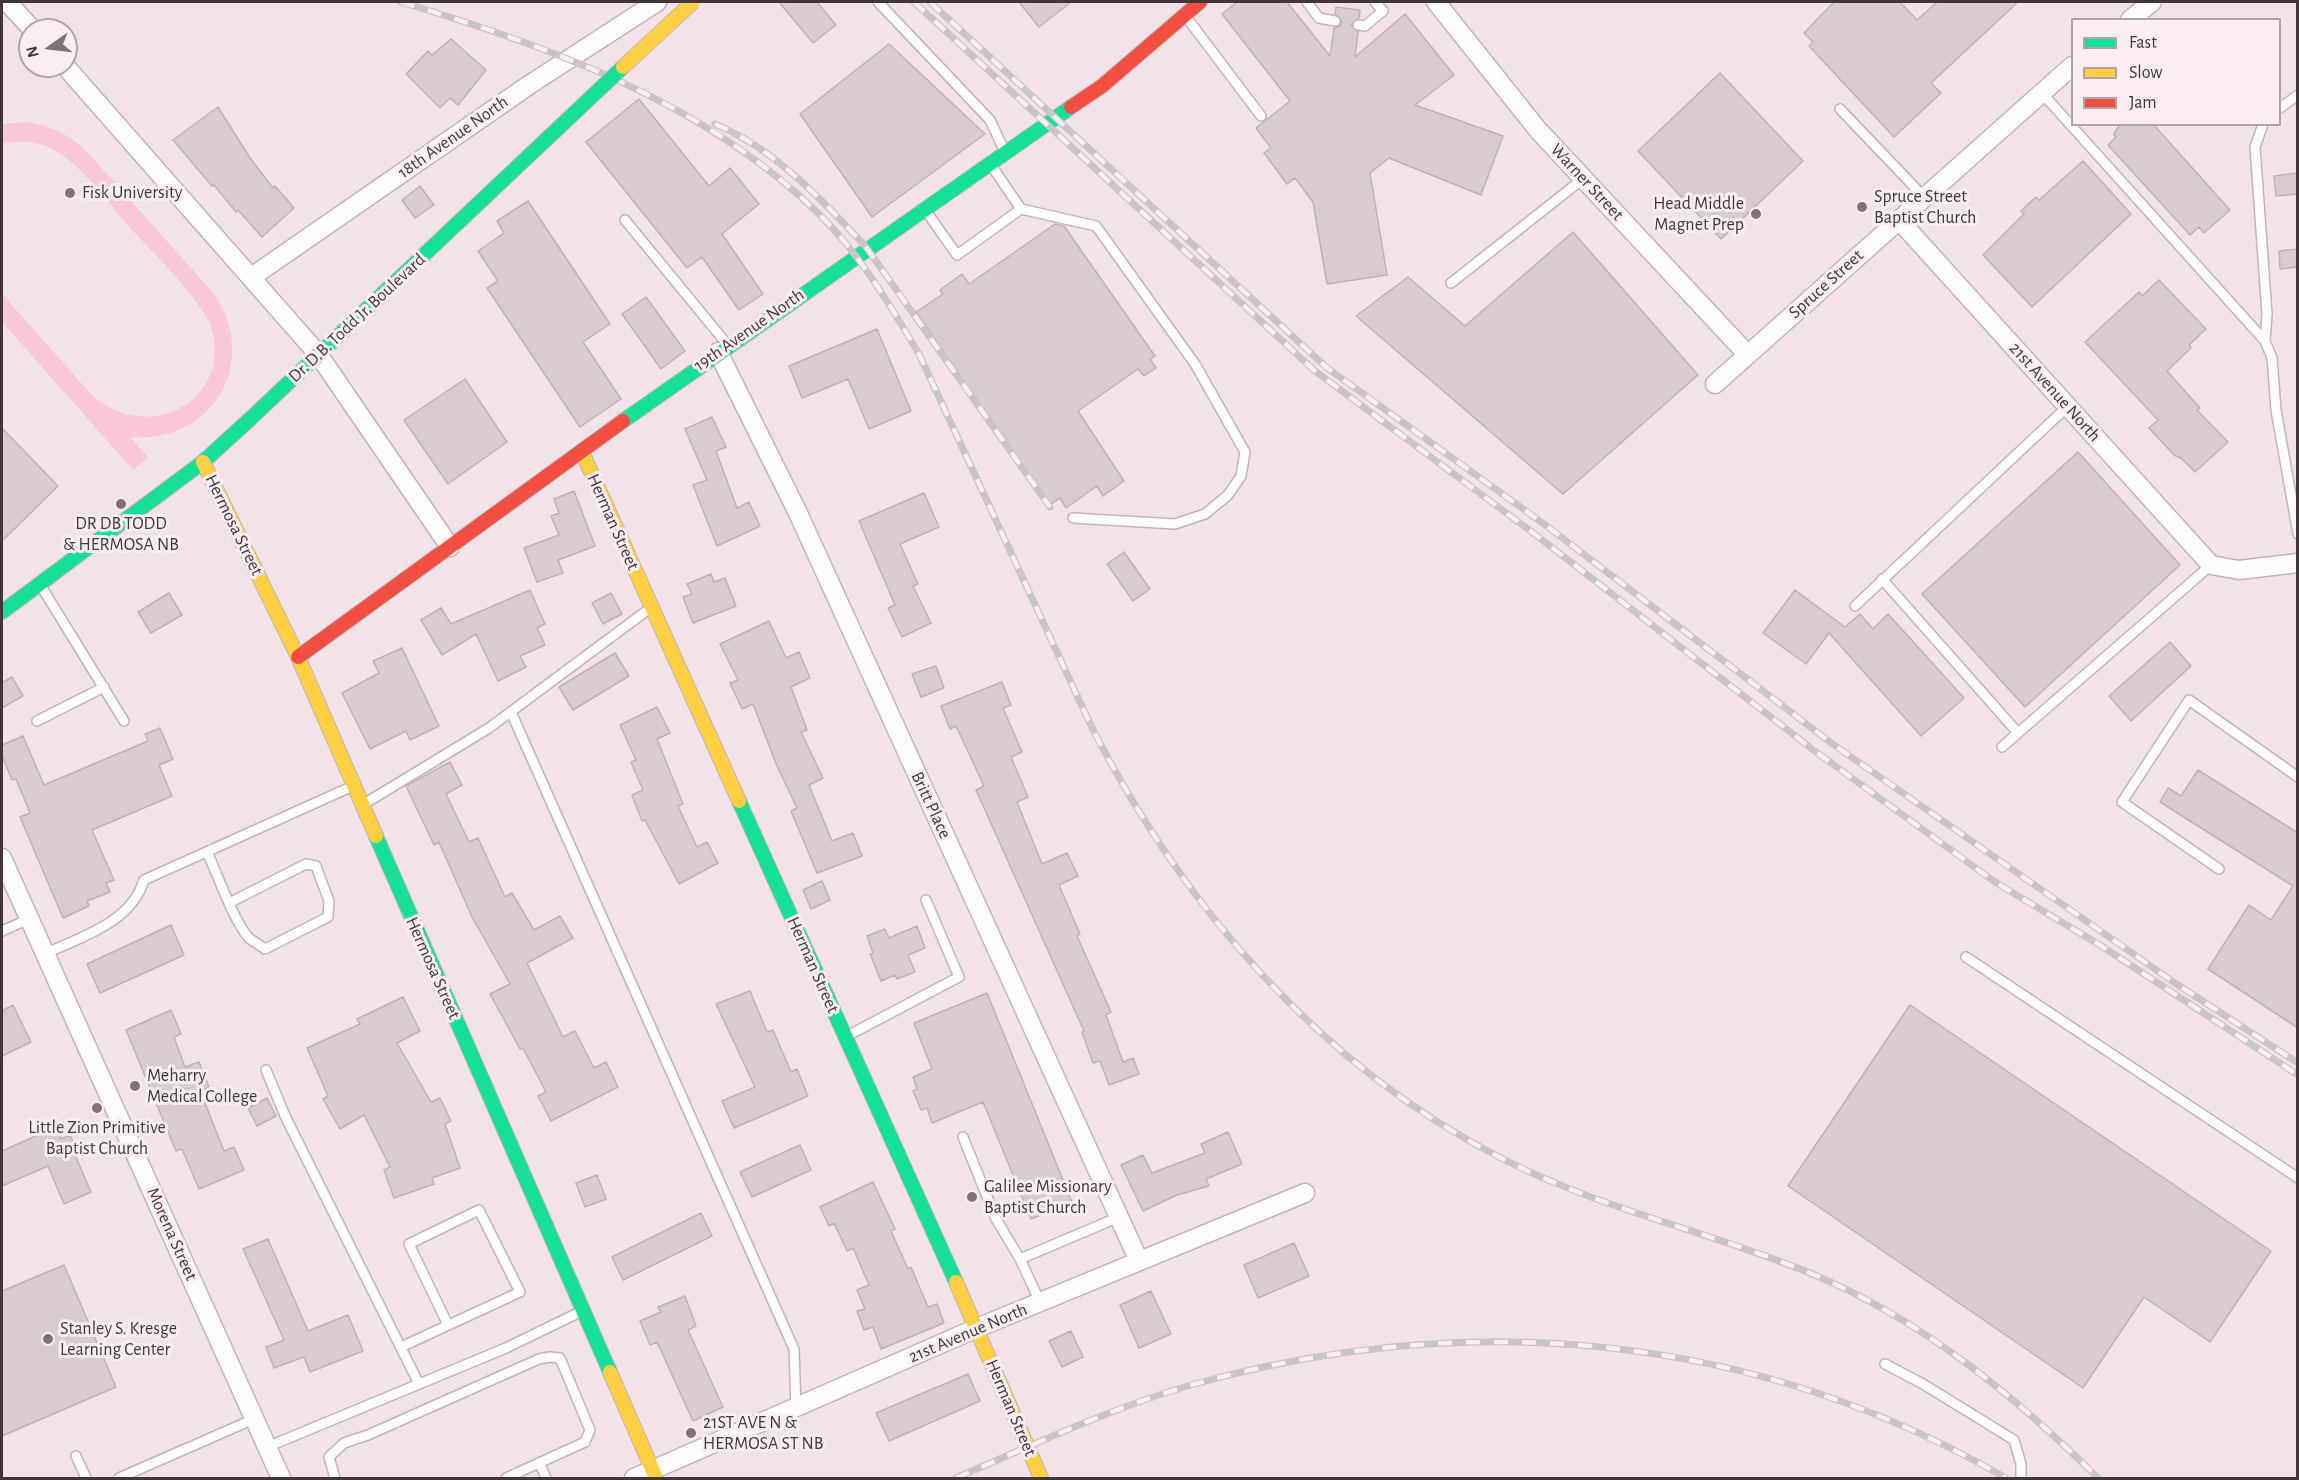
<!DOCTYPE html>
<style>
body{margin:0}
#map{position:relative;width:2299px;height:1480px;overflow:hidden;background:#f3e3e8;font-family:"Alegreya Sans",sans-serif}
canvas{display:block}
.frame{position:absolute;inset:0;border:3px solid #42363a;pointer-events:none}
.legend{position:absolute;left:2071px;top:18px;width:210px;height:108px;box-sizing:border-box;background:#fbeef2;border:2px solid #b1a4a8;margin:0;padding:8px 10px;list-style:none;font-size:18px;color:#42363a}
.legend li{display:flex;align-items:center;gap:12px;height:30px}
.legend b{width:30px;border:2px solid #b1a4a8}
.north{position:absolute;left:18px;top:18px;width:60px;height:60px;box-sizing:border-box;background:#fbeef2;border:2px solid #b1a4a8;border-radius:50%;rotate:256deg;font-size:16px;font-weight:700;line-height:24px;text-align:center;color:#42363a}
.north::after{content:'';display:block;margin:auto;width:21px;height:27px;background:#807377;clip-path:polygon(50% 0,100% 100%,50% 72%,0 100%)}
</style>
<div id="map">
<canvas width="2299" height="1480"></canvas>
<div class="frame"></div>
<ul class="legend">
<li><b style="height:8px;background:#16e098"></b>Fast</li>
<li><b style="height:8px;background:#ffcf43"></b>Slow</li>
<li><b style="height:8px;background:#f24e42"></b>Jam</li>
</ul>
<div class="north">N</div>
</div>
<script>
const context = document.querySelector('canvas').getContext('2d');
context.lineJoin = 'round';
function fill(path, color) {
  context.fillStyle = color;
  context.fill(path, 'evenodd');
}
function stroke(path, color, width, dash) {
  context.strokeStyle = color;
  context.lineWidth = width;
  context.lineCap = dash ? 'butt' : 'round';
  context.setLineDash(dash || []);
  context.stroke(path);
}
function write(font, color, halo, rows, align = 'center') {
  context.font = font + ' "Alegreya Sans",sans-serif';
  context.lineWidth = 6;
  context.setLineDash([]);
  context.textBaseline = 'middle';
  context.strokeStyle = halo;
  context.fillStyle = color;
  for (const [text, x, y, turn = 0] of rows) {
    context.save();
    context.translate(x, y);
    context.rotate((+turn || 0) * Math.PI / 180);
    context.textAlign = isNaN(turn) ? turn : align;
    if (halo) context.strokeText(text, 0, 0);
    context.fillText(text, 0, 0);
    context.restore();
  }
}
fill(new Path2D(`
 M26 122C51 126 69 134 87 152L210 289C263 357 216 444 130 437L148 457 133 470 2 322V294L92 395C145 444 231 404 212 330 210 323 206 316 202 310 182 280 154 254 130 228 109 204 82 165 54 150 38 141 20 140 2 144V124Z`), '#f8c8d8');
const building = new Path2D(`
 M779 2H817L836 25 813 43Z
 M1019 2H1071L1039 27Z
 M1237 2H1287L1330 56 1334 28 1340 26 1342 22 1335 14 1336 7 1360 10 1359 18 1351 25 1358 32 1355 57 1405 14 1454 75 1415 105 1503 136 1481 195 1389 158 1370 173 1387 275 1327 284 1313 202 1295 178 1287 184 1264 153 1271 148 1256 128 1290 101 1222 14Z
 M1834 2H1900L1917 20 1937 2H2018L1931 83 1941 93 1894 137 1809 46 1813 42 1804 33Z
 M451 39 486 70 458 105 450 98 440 108 406 74 428 51 432 55Z
 M889 44 985 134 872 217 800 114Z
 M1720 73 1803 161 1721 239 1638 151Z
 M639 99 709 186 730 168 759 204 722 234 763 294 739 310 702 257 687 268 586 142Z
 M218 107 250 158 273 188 275 186 294 208 262 237 238 210 236 212 214 185 212 186 173 140Z
 M2120 124H2153L2230 210 2204 233 2199 227 2190 235 2108 145 2116 137 2114 134Z
 M2083 161 2131 214 2032 307 1983 255 2024 214 2021 211 2036 197 2039 200Z
 M2298 173V194L2276 196 2274 176Z
 M420 186 434 205 415 218 402 200Z
 M528 201 610 324 583 342 621 399 580 427 487 288 498 281 478 251 504 233 497 221Z
 M1055 224 1064 226 1155 356 1150 359 1156 368 1144 376 1138 369 1078 411 1124 481 1103 496 1097 486 1066 508 1060 498 1050 505 916 312 943 294 940 290 962 274 969 284Z
 M1573 232 1698 375 1563 494 1356 316 1408 277 1465 326Z
 M2298 249V267L2280 269 2279 251Z
 M2159 280 2206 329 2189 345 2191 348 2167 371 2200 408 2197 410 2228 442 2195 472 2182 459 2174 455 2149 428 2158 420 2085 342 2139 292 2142 296Z
 M646 297 685 351 661 369 622 314Z
 M877 329 911 411 869 429 848 379 802 398 789 366Z
 M465 379 507 442 448 484 404 420Z
 M712 417 726 447 716 451 737 508 749 502 760 526 717 546 693 485 707 480 685 429Z
 M2 428 58 486 2 541Z
 M2078 452 2180 565 2025 707 1922 594Z
 M574 491 595 546 558 560 563 573 537 582 524 548 559 535 551 516 559 513 554 499Z
 M924 493 939 527 900 544 918 584 913 586 931 623 902 637 888 608 895 605 859 521Z
 M1124 552 1150 589 1133 601 1107 564Z
 M711 574 714 582 725 578 736 606 693 623 683 597 692 594 687 584Z
 M530 590 545 624 537 628 545 645 520 656 526 667 498 681 476 634 442 655 421 620 441 608 451 624Z
 M1795 590 1845 627 1860 614 1873 629 1888 614 1964 698 1921 736 1829 633 1806 664 1763 633Z
 M169 593 182 615 151 633 138 612Z
 M611 593 622 614 603 624 592 603Z
 M769 621 786 658 799 652 810 678 791 687 807 730 801 732 823 778 809 785 832 841 853 833 862 856 817 873 791 811 797 808 777 766 753 704 742 709 730 683 738 680 720 644Z
 M2170 642 2191 666 2131 721 2109 696Z
 M402 648 439 726 410 740 406 731 370 749 342 693 379 673 373 661Z
 M615 653 629 676 573 710 559 687Z
 M936 666 944 688 921 697 912 674Z
 M12 677 23 696 2 708V683Z
 M1002 682 1011 705 1003 708 1022 752 1011 757 1028 797 1017 802 1042 864 1067 853 1078 876 1059 885 1080 934 1077 936 1111 1012 1106 1015 1123 1062 1133 1058 1139 1074 1109 1085 1100 1061 1093 1063 1082 1032 1084 1031 976 790 984 786 956 726 950 729 941 706Z
 M657 707 670 733 657 739 683 804 678 806 697 847 707 842 718 863 679 884 645 820 642 821 632 795 643 790 631 762 636 760 620 725Z
 M160 728 173 759 159 765 172 796 92 830 114 880 106 883 110 892 87 901 89 906 63 918 20 817 30 813 16 779 12 780 2 756V745L23 736 44 785 148 741 145 734Z
 M450 762 462 785 446 794 469 842 478 838 505 897 512 893 534 930 560 916 573 938 527 963 563 1037 575 1031 594 1068 606 1062 618 1087 551 1121 538 1096 546 1092 523 1048 520 1049 490 994 510 984 472 917 439 842 434 845 406 786Z
 M2198 770 2298 833V1028L2208 969 2249 905 2271 920 2293 886 2160 802 2168 788 2181 796Z
 M822 881 830 900 811 909 803 890Z
 M171 925 184 955 100 993 87 964Z
 M917 926 925 948 908 955 915 972 897 979 895 975 881 981 870 954 873 953 867 936 885 929 889 938Z
 M750 991 767 1032 773 1030 791 1072 797 1069 808 1096 734 1128 722 1101 755 1087 716 1004Z
 M987 993 1072 1202 1031 1219 983 1102 932 1123 927 1108 921 1110 913 1091 917 1089 913 1077 932 1069 914 1023Z
 M403 997 420 1031 397 1043 431 1102 440 1098 451 1121 445 1124 460 1168 432 1178 434 1184 394 1198 384 1170 390 1167 364 1115 340 1129 323 1099 328 1096 307 1048 360 1024 357 1019Z
 M13 1005 31 1042 2 1056V1011Z
 M1910 1005 2271 1251 2210 1342 2144 1297 2083 1388 1788 1186Z
 M171 1010 181 1034 174 1037 185 1067 199 1062 209 1087 202 1090 203 1098 224 1151 234 1147 244 1170 199 1189 182 1149 176 1151 126 1030Z
 M267 1098 276 1116 257 1126 248 1108Z
 M56 1127 61 1139 70 1135 78 1153 75 1155 91 1192 64 1204 48 1166 2 1186V1151Z
 M1228 1132 1242 1164 1206 1179 1209 1186 1177 1195 1143 1211 1121 1165 1143 1155 1152 1173 1205 1153 1201 1144Z
 M800 1145 811 1170 752 1197 740 1172Z
 M597 1175 606 1199 585 1207 576 1183Z
 M873 1182 895 1229 891 1231 908 1269 911 1267 928 1307 937 1304 944 1323 881 1349 873 1327 864 1330 857 1311 865 1309 857 1290 869 1285 853 1248 847 1251 834 1223 829 1226 820 1207Z
 M701 1213 712 1236 623 1280 612 1257Z
 M268 1239 308 1331 348 1315 363 1351 310 1372 304 1357 274 1368 266 1347 284 1340 243 1249Z
 M1294 1243 1309 1276 1258 1298 1244 1265Z
 M64 1265 116 1387 2 1436V1291Z
 M1151 1291 1171 1334 1139 1348 1120 1305Z
 M685 1296 696 1326 688 1330 723 1407 693 1421 657 1342 650 1345 640 1321 661 1312 658 1307Z
 M1071 1331 1083 1357 1062 1367 1049 1341Z
 M968 1374 980 1401 889 1441 876 1413Z`);
fill(building, '#d9ccd0');
stroke(building, '#beb2b5', 1.5);
const lane = new Path2D(`
 M878 2 990 120 1004 150
 M1307 2 1319 18 1335 21
 M1187 18 1261 116
 M1358 25 1365 26 1383 11 1375 2
 M2041 92 2265 341 2272 358 2276 410 2298 534
 M2280 108 2298 95
 M1840 109 1924 197
 M2263 124 2255 147 2267 314 2265 341
 M1021 209 1096 226 1195 364 1245 452 1241 476 1228 495 1205 514 1175 524 1073 518
 M926 211 957 255 1021 209 991 165
 M625 220 726 343
 M1451 283 1584 178
 M1882 579 2018 733
 M41 586 124 721
 M1855 606 2067 407
 M511 712 794 1349 796 1408
 M37 721 104 687
 M2002 747 2211 565
 M364 804 489 728 649 609
 M207 852C217 873 234 922 249 938 254 942 260 945 265 949L328 917 329 901 316 866 306 864 231 902
 M2219 869 2122 802 2189 700 2298 777
 M2 931 29 919
 M45 954C82 936 131 923 144 880L353 786
 M1966 957 2298 1178
 M847 1036 959 977 926 900
 M266 1070 286 1118 419 1384
 M963 1137 996 1219 1020 1259
 M1040 1302 1020 1259 1119 1217
 M401 1347 520 1292 479 1210 409 1244 448 1325
 M1885 1364 1923 1384 2014 1440 2021 1464V1478
 M267 1447 506 1348 580 1312
 M76 1456 86 1478
 M540 1464 546 1478
 M119 1478 254 1419
 M335 1478 329 1457 344 1443 368 1435 539 1359 550 1357 560 1358 590 1430 585 1442 506 1478`);
const street = new Path2D(`
 M7 2 33 30
 M1436 2 1538 130 1747 354
 M2130 20 2152 2
 M65 66 318 354 450 547
 M1899 220 2211 565 2239 570 2298 563
 M253 276 529 85 657 2
 M718 352 798 513 1139 1261
 M1715 384 2072 66
 M2 858 281 1478
 M634 1478 977 1328 1305 1193`);
const fast = new Path2D(`
 M623 421 1071 107
 M2 612 203 462 249 420
 M739 801 956 1282
 M376 836 610 1372`);
const slow = new Path2D(`
 M582 452 739 801
 M203 462 298 657 376 836
 M956 1282 1041 1478
 M610 1372 656 1478`);
const jam = new Path2D(`
 M1071 107 1102 86 1200 2
 M298 657 623 421`);
stroke(lane, '#c0b4b8', 12);
stroke(street, '#c0b4b8', 21);
stroke(fast, '#c0b4b8', 16);
stroke(slow, '#c0b4b8', 16);
stroke(jam, '#c0b4b8', 16);
stroke(lane, '#fdfbfc', 9);
stroke(street, '#fdfbfc', 18);
stroke(fast, '#16e098', 14);
stroke(slow, '#ffcf43', 14);
stroke(jam, '#f24e42', 14);
const rail = new Path2D(`
 M401 2C551 47 704 102 819 214 860 254 890 305 919 354L1093 730C1185 908 1319 1065 1501 1158 1600 1209 1708 1231 1810 1273 1921 1319 2014 1395 2098 1478
 M914 2 1315 371 1536 535 1812 749 1995 882 2103 947 2298 1075
 M930 2 1326 367 1544 524 1834 745 2175 983 2298 1063
 M715 124C775 149 822 200 866 247L1050 507
 M956 1478C1033 1445 1111 1408 1191 1385 1470 1307 1754 1333 2006 1478`);
stroke(rail, '#c9c4c6', 7);
stroke(rail, '#fbeef2', 4.5, [14]);
const fastBridge = new Path2D(`
 M249 420 623 67`);
const slowBridge = new Path2D(`
 M623 67 693 2`);
stroke(fastBridge, '#c0b4b8', 16, []);
stroke(slowBridge, '#c0b4b8', 16, []);
stroke(fastBridge, '#16e098', 14);
stroke(slowBridge, '#ffcf43', 14);
for (const [x, y, r, color] of [
 [70,193,6,"#807377"],
 [1862,207,6,"#807377"],
 [1756,214,6,"#807377"],
 [121,504,6,"#807377"],
 [135,1086,6,"#807377"],
 [97,1108,6,"#807377"],
 [972,1197,6,"#807377"],
 [48,1339,6,"#807377"],
 [691,1433,6,"#807377"]
]) {
  const dot = new Path2D();
  dot.arc(x, y, r, 0, 2 * Math.PI);
  context.fillStyle = color;
  context.fill(dot);
  stroke(dot, '#fbeef2', 2);
}
write('18px', '#42363a', '#fbeef2', [
 ["18th Avenue North",453,137,-35],
 ["Warner Street",1587,182,47],
 ["Spruce Street",1826,284,-42],
 ["Dr. D.B. Todd Jr. Boulevard",357,318,-43],
 ["19th Avenue North",749,330,-35],
 ["21st Avenue North",2055,392,48],
 ["Herman Street",613,522,66],
 ["Hermosa Street",234,525,64],
 ["Britt Place",931,805,65],
 ["Herman Street",813,965,66],
 ["Hermosa Street",433,968,66],
 ["Morena Street",172,1234,66],
 ["21st Avenue North",968,1333,-23],
 ["Herman Street",1011,1408,67]
]);
write('18px', '#42363a', '#fbeef2', [
 ["Fisk University",82,193],
 ["Spruce Street",1874,197],
 ["Baptist Church",1874,218],
 ["Head Middle",1744,204,"right"],
 ["Magnet Prep",1744,225,"right"],
 ["DR DB TODD",121,524,"center"],
 ["& HERMOSA NB",121,545,"center"],
 ["Meharry",147,1076],
 ["Medical College",147,1097],
 ["Little Zion Primitive",97,1128,"center"],
 ["Baptist Church",97,1149,"center"],
 ["Galilee Missionary",984,1187],
 ["Baptist Church",984,1208],
 ["Stanley S. Kresge",60,1329],
 ["Learning Center",60,1350],
 ["21ST AVE N &",703,1423],
 ["HERMOSA ST NB",703,1444]
], 'left');
</script>
